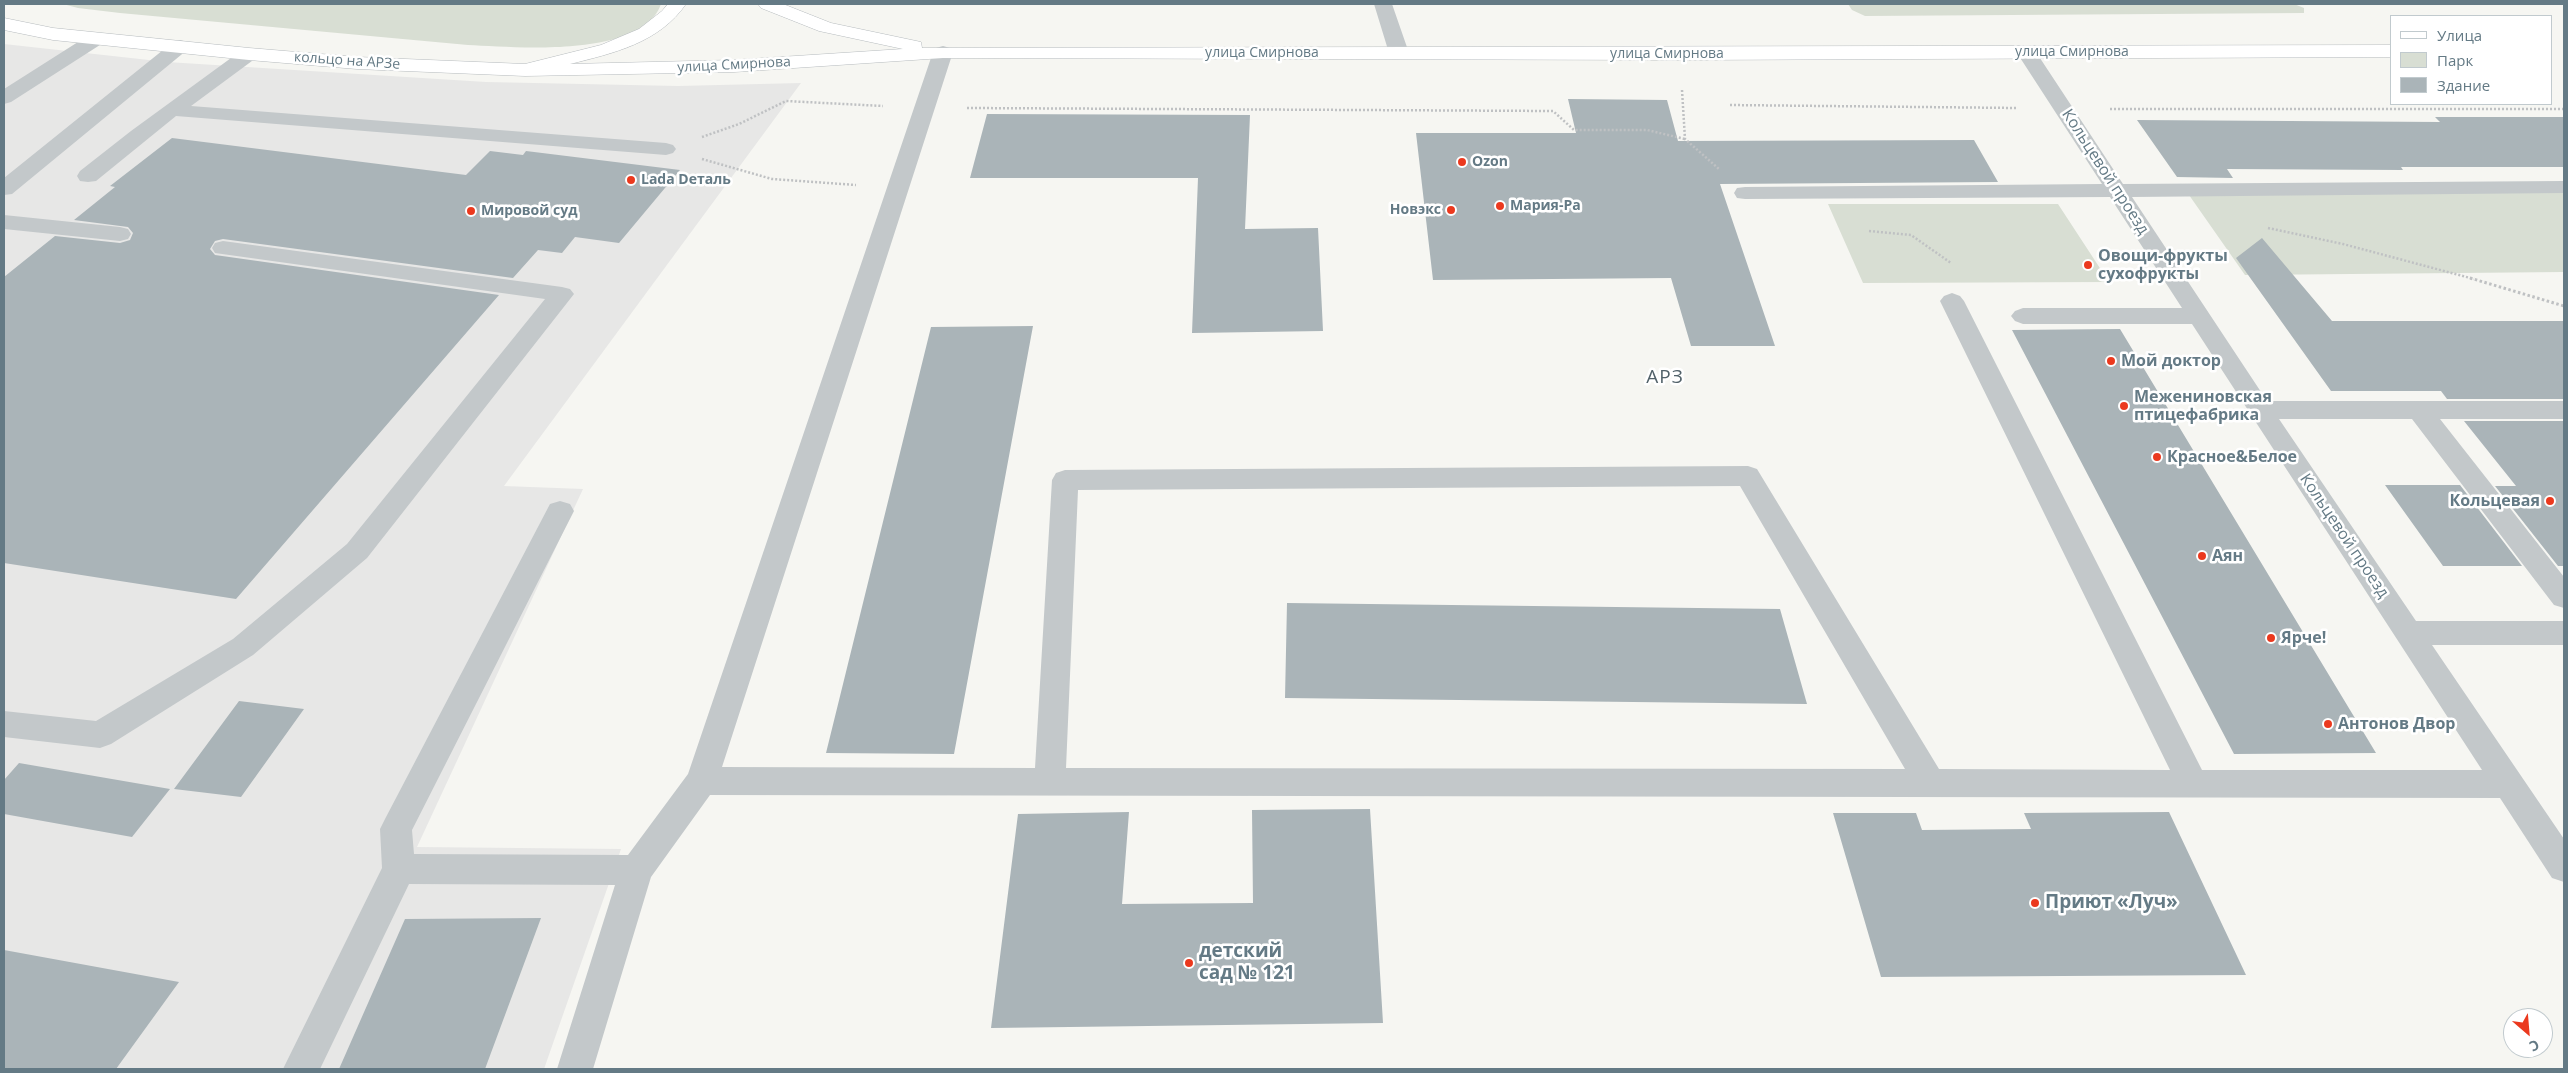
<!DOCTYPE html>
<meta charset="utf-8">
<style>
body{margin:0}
#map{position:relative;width:2568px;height:1073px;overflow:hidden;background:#f6f6f2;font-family:"Open Sans",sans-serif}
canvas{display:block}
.frame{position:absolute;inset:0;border:5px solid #647a85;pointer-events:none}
.legend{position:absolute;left:2390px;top:15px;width:162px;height:90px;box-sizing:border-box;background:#fff;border:1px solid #c1cace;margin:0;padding:6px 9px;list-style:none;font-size:15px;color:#647a85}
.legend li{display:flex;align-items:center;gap:10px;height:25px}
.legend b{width:25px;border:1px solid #c1cace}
.north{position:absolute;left:2503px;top:1008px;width:50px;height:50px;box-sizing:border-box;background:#fff;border:1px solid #c1cace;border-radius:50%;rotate:153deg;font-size:14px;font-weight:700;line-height:20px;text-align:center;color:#647a85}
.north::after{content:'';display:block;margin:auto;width:18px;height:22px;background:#eb391e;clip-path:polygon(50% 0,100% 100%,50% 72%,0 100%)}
</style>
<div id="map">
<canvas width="2568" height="1073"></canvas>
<div class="frame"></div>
<ul class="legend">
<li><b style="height:6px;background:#fff"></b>Улица</li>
<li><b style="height:14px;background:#d8ded3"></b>Парк</li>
<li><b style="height:14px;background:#aab4b8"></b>Здание</li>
</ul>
<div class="north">С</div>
</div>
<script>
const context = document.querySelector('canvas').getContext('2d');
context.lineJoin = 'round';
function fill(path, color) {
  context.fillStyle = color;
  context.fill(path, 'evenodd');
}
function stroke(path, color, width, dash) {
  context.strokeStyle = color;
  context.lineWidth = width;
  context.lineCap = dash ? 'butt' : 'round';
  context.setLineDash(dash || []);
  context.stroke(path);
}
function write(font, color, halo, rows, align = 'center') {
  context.font = font + ' "Open Sans",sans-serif';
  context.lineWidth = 5;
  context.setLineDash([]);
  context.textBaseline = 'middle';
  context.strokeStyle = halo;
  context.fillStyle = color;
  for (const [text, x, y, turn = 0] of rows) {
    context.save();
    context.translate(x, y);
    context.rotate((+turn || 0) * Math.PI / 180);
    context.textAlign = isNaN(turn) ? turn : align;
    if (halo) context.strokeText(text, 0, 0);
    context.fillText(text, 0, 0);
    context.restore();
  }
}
fill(new Path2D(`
 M4 44 167 62 486 82 678 86 801 83 504 486 583 489 417 847 621 849 544 1069H4Z`), '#e7e7e6');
fill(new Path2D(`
 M63 4H661C642 59 514 47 468 45L120 13 78 8Z
 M1848 4H2294L2304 8V13L1865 16 1852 10Z
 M2564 191V272L2245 275 2189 195Z
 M1828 204H2058L2109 282 1863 283Z`), '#d8ded3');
fill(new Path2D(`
 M1568 99 1667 100 1678 141 1974 140 1998 182 1720 184 1775 346H1691L1671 278 1433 280 1416 133H1576Z
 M987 114 1250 115 1245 229 1318 228 1323 331 1192 333 1198 178H970Z
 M2435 117H2564V167H2401L2403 170 2227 169 2233 178 2177 177 2137 120 2440 122Z
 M172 138 466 175 490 151 523 155 526 151 680 170 619 243 575 237 562 253 538 250 513 278 223 239 215 241 210 249 215 255 499 295 236 599 4 563V277L55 236 120 243 130 240 133 233 128 227 74 220 115 187 110 186Z
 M2262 238 2332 321H2564V399H2447L2441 391H2331L2236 258Z
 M1033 326 954 754 826 753 931 327Z
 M2120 329 2376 753 2234 754 2012 330Z
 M2464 421H2564V566H2558L2495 486H2516Z
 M2385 485H2460L2522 566H2443Z
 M1287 603 1780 609 1807 704 1285 698Z
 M239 701 304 709 241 797 174 789Z
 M19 763 170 789 132 837 4 814V780Z
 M1370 809 1383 1023 991 1028 1018 814 1129 812 1122 904 1253 903 1252 810Z
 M2169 812 2246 975 1881 977 1833 813H1916L1922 830 2031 829 2024 813Z
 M541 918 485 1069H339L405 919Z
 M4 950 179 982 116 1069H4Z`), '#aab4b8');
const major = new Path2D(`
 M668 4H686C659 43 614 53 570 64L734 60 903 49 819 31 761 8 758 4H783L831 23 921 42 922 48 2392 45V57L1680 60 943 58 734 72 525 76 357 69 249 60 53 40 4 30V18L53 28 249 48 357 57 525 64 601 45 639 29 662 11Z`);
stroke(major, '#b6bbbe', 1);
stroke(new Path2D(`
 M1682 90 1685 139 1719 169
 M1730 105 2016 108
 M967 108 1553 111 1574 130H1647L1685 139
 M2110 109H2564
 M702 137 739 124 786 101 883 106
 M702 159 772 179 856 185
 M2268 228 2343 244 2474 279
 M1869 231 1911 235 1951 263`), '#bfc1c3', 2.5, [2, 2]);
stroke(new Path2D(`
 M2470 278 2564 306`), '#bfc1c3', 3, [2.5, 2.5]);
fill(new Path2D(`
 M1374 4H1392L1409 53 1406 57H1392L1389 53Z
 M96 33 103 35 105 39 103 43 11 102 4 104V89L89 35Z
 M180 40 187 42 190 46 187 50 12 194 4 195V178L173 42Z
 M943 46 950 48 953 52 722 767 1035 768 1052 480 1056 473 1065 470 1748 466 1757 469 1939 769 2170 770 1940 301 1944 296 1952 293 1960 296 1964 301 2202 770H2482L2192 324H2023L2015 321 2011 316 2015 311 2023 308H2182L2110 197 1745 199 1737 198 1734 193 1737 188 1745 187 2102 184 2017 53 2020 49H2034L2123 184 2564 181V193L2132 197 2267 401H2564V419H2440L2564 577V608L2554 605 2412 419H2279L2416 621H2564V645H2432L2564 839V882L2552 878 2500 798 710 795 651 877 593 1069H557L615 885 409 884 320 1069H283L382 868 380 829 385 819 550 504 560 501 570 504 574 511 412 830 414 854 628 855 688 774 933 52 936 48ZM1740 486 1905 769 1066 768 1078 490Z
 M249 48 256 50 259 54 256 58 191 106 666 143 673 145 676 149 673 153 666 155 176 116 96 181 88 182 80 181 77 176 80 171 131 131 242 50Z
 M4 215 120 227 128 229 131 234 128 239 120 241 4 229Z
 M223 241 562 287 570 289 574 294 367 558 253 655 111 744 100 748 4 737V711L96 721 233 639 347 544 545 299 215 253 212 248 215 243Z`), '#c3c8ca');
fill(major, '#fff');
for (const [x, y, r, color] of [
 [1462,162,5,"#eb391e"],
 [631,180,5,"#eb391e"],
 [1500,206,5,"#eb391e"],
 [1451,210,5,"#eb391e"],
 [471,211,5,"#eb391e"],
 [2088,265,5,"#eb391e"],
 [2111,361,5,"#eb391e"],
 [2124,406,5,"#eb391e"],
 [2157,457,5,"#eb391e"],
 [2550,501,5,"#eb391e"],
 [2202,556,5,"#eb391e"],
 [2271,638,5,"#eb391e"],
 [2328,724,5,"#eb391e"],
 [2035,903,5,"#eb391e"],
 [1189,963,5,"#eb391e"]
]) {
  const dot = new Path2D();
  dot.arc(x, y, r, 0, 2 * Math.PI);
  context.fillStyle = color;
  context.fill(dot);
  stroke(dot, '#fff', 2);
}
write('14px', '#647a85', '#fff', [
 ["улица Смирнова",2072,52],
 ["улица Смирнова",1262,53],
 ["улица Смирнова",1667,54],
 ["кольцо на АРЗе",347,61,4],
 ["улица Смирнова",734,65,-3]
]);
write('bold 14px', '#647a85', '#fff', [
 ["Ozon",1472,162],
 ["Lada Dеталь",641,180],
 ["Мария-Ра",1510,206],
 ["Новэкс",1441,210,"right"],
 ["Мировой суд",481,211]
], 'left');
write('16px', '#647a85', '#fff', [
 ["Кольцевой проезд",2105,172,57],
 ["Кольцевой проезд",2344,536,56]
]);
write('bold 16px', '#647a85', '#fff', [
 ["Овощи-фрукты",2098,256],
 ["сухофрукты",2098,274],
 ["Мой доктор",2121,361],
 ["Межениновская",2134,397],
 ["птицефабрика",2134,415],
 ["Красное&Белое",2167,457],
 ["Кольцевая",2540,501,"right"],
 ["Аян",2212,556],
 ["Ярче!",2281,638],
 ["Антонов Двор",2338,724]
], 'left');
context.letterSpacing = '1px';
write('19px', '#52626a', '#fff', [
 ["АРЗ",1665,378]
]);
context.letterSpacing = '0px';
write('bold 19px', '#647a85', '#fff', [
 ["Приют «Луч»",2045,903],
 ["детский",1199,952],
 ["сад № 121",1199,974]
], 'left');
</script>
